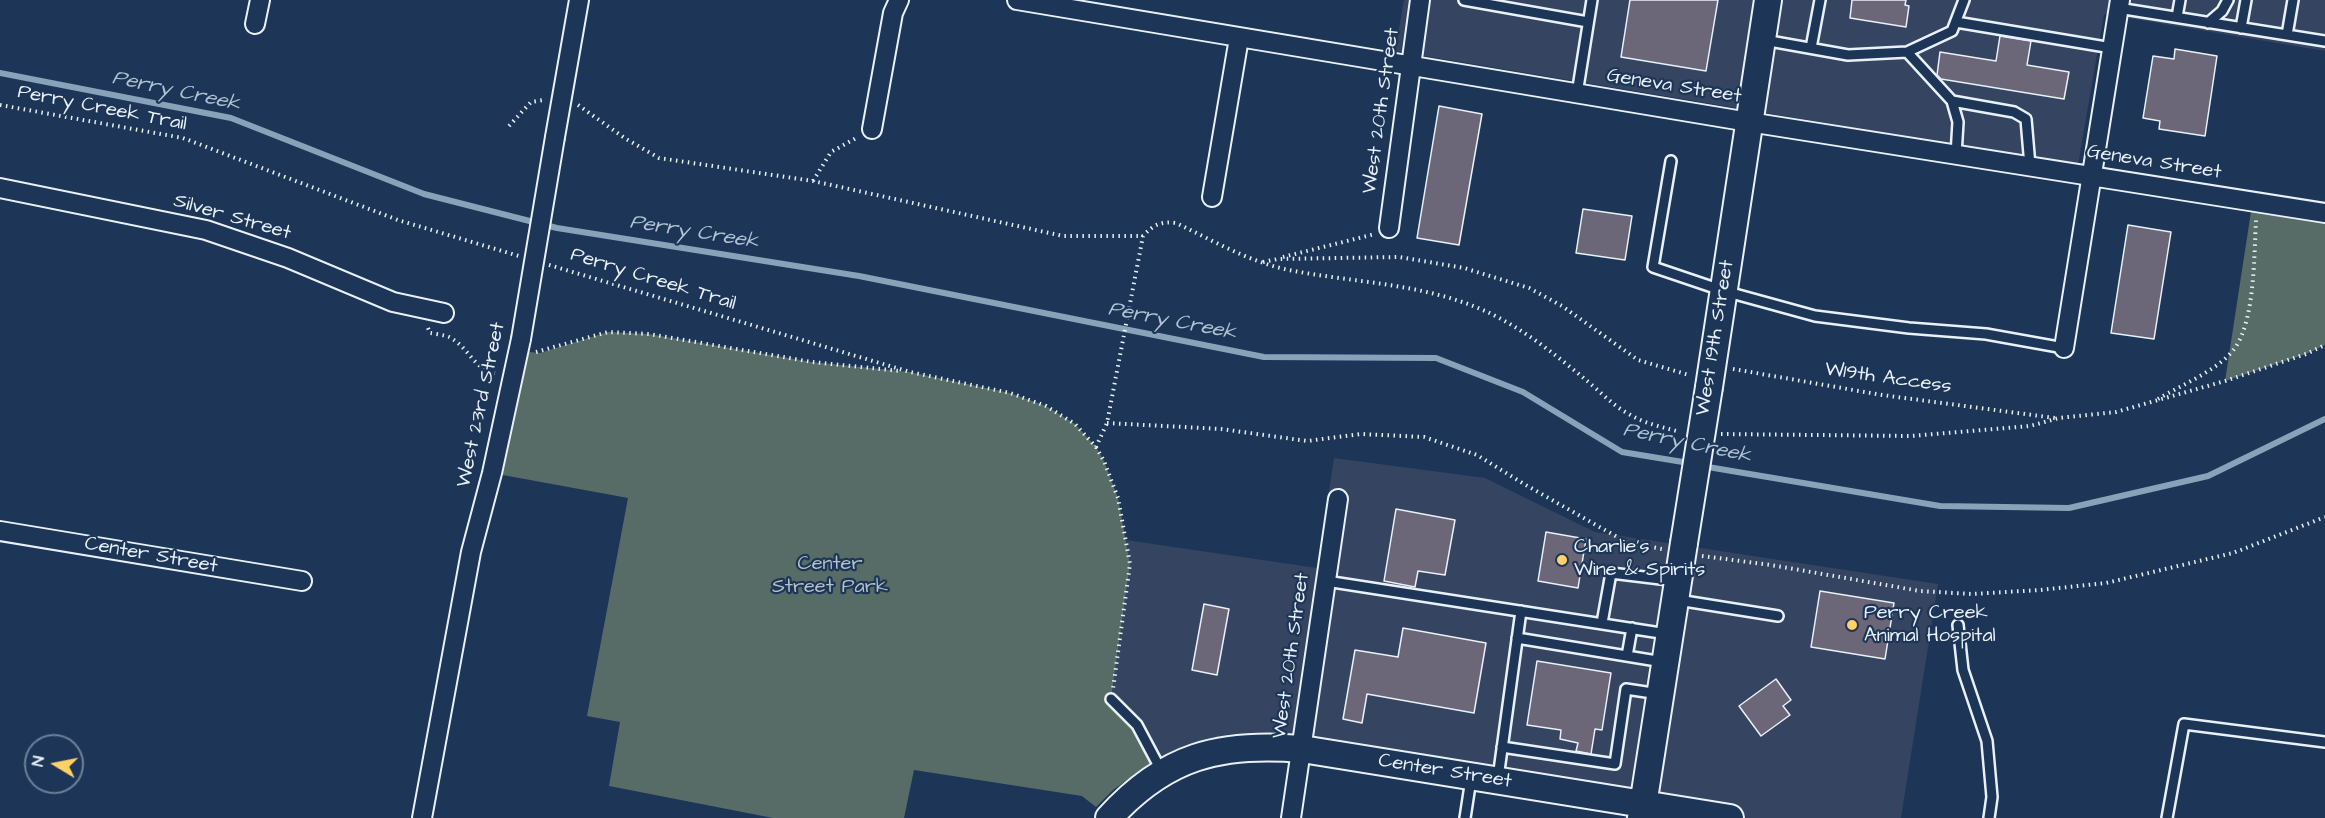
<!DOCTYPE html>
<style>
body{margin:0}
#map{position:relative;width:2325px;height:818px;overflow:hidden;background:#1d3557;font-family:"Architects Daughter",sans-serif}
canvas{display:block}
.north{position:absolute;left:24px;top:734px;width:60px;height:60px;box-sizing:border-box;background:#1d3557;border:2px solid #6e8097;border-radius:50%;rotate:280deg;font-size:16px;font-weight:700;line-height:24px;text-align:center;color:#e8f1f8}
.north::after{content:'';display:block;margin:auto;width:21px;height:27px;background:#ffd166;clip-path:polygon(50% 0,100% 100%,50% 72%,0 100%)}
</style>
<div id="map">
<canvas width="2325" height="818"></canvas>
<div class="north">N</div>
</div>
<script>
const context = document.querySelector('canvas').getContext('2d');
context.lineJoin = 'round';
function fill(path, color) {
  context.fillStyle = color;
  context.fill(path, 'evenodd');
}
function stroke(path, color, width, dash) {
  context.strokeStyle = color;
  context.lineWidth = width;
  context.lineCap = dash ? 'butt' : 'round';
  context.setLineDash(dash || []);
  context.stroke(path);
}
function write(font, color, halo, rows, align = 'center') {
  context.font = font + ' "Architects Daughter",sans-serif';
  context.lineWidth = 4.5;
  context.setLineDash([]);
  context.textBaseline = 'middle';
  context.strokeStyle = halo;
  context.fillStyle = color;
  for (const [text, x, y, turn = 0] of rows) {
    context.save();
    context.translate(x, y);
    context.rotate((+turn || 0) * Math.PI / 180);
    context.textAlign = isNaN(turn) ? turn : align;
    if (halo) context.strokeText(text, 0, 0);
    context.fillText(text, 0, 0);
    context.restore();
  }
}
fill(new Path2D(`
 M1404 0H2325V51L2104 14 2078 165 1395 51Z
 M1334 458 1485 478 1595 532 1938 584 1901 818H1676L1291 738 1229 734 1155 760 1111 699 1130 564 1126 540 1317 568Z`), '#354461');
fill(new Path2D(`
 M2252 205 2325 216V345L2306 354 2225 381Z
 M608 332 649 334 812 362 910 372 1010 393 1046 406 1075 424 1096 447 1104 461 1118 498 1130 564 1111 699 1137 725 1155 760 1113 790 1096 807 1082 796 914 770 904 818H773L609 786 620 722 587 716 628 498 492 473 519 351 540 353Z`), '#576c67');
stroke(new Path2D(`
 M0 73 231 118 424 194 557 228 859 276 1264 357 1436 358 1523 392 1622 452 1689 463
 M1702 466 1940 506 2069 508 2208 476 2325 419`), '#88a2ba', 6);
const building = new Path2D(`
 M1630 0H1718L1706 71 1621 57Z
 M1852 0H1906L1905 5 1909 6 1906 27 1850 18Z
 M2000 36 2031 41 2027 65 2069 72 2064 99 1941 79 1937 75 1940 52 1996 61Z
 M2175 49 2217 56 2205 136 2159 129 2160 121 2143 118 2153 56 2174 59Z
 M1439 106 1482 114 1459 245 1417 238Z
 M1583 209 1632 216 1625 260 1576 253Z
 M2128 225 2171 232 2154 339 2111 333Z
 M1396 509 1455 520 1445 575 1418 571 1415 587 1384 581Z
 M1546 532 1586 539 1578 588 1538 581Z
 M1820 591 1894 603 1885 659 1811 647Z
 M1204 604 1229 609 1217 675 1192 670Z
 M1403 628 1486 643 1474 713 1367 694 1362 723 1343 719 1355 650 1398 657Z
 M1537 661 1611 673 1602 730 1595 729 1591 754 1576 751 1578 743 1560 739 1561 730 1527 725Z
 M1776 679 1791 700 1783 706 1790 715 1761 736 1739 706Z`);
fill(building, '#6c6778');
stroke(building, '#e8f1f8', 1.5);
const lane = new Path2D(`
 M1464 0 1588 22
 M2118 8 2325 41
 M2177 17 2180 0
 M1956 22 2112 48
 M2208 23 2222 11 2228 0
 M2241 28 2246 0
 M2287 35 2293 0
 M1764 40 1848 55 1907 52 1952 31 1964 0
 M1811 48 1820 0
 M1907 52 1952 101 1958 122 1956 155
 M1577 94 1592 0
 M1952 101 2014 112 2026 119 2030 166
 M1671 161 1653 267 1724 291 1815 316 1909 328 1986 334 2064 348
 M1326 581 1667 634
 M1678 600 1778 616
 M1602 623 1611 573 1677 581
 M1958 625 1963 670 1987 741 1992 797 1989 818
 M1517 638 1663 662
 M1627 656 1632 628
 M1111 699 1137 725 1162 772
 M1502 747 1615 764 1626 689 1659 694
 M1498 778 1521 611
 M1465 818 1471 779
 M2167 818 2184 724 2325 742`);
const street = new Path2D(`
 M1017 0 1749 122 2325 213
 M255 24 260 0
 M872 129 893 13 899 0
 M555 137 579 0
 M0 188 206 230 288 258 393 302 444 313
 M1212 197 1239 38
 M1389 228 1420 0
 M2064 348 2120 0
 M0 531 302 581
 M422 818 471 552 492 473 521 339
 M1291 818 1338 499`);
const secondary = new Path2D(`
 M1709 387 1768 0
 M1109 818C1165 756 1220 742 1302 749L1730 818
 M1641 818 1684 543`);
stroke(lane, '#e8f1f8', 14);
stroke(street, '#e8f1f8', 22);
stroke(secondary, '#e8f1f8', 30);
stroke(new Path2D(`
 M0 105 183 138 398 220 519 256
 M578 105 626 139 659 158 813 181 1063 236H1143
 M509 126 531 102 543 100
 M813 181 831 152 858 137
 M1283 257 1375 234
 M1263 262 1278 259 1399 257 1464 268 1529 288 1562 306 1638 360 1689 375
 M549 265 910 372 1010 393 1046 406 1075 424 1096 447 1107 423 1143 236C1153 225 1161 221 1176 223 1212 240 1249 262 1289 270 1355 283 1423 283 1485 311 1521 327 1556 355 1586 380 1600 391 1613 406 1629 414 1645 424 1663 427 1680 432
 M428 328 430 333C436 334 444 335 449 337 468 346 474 370 495 373
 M536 352 608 332 649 334 812 362 900 371
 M1733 369 1882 395 2055 418
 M2158 399C2181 385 2219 370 2235 348 2255 319 2254 255 2256 220
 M1107 423 1221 429 1307 441 1361 434 1424 437 1477 455 1524 484 1626 542 1662 549
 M1721 434 1911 436 2030 426 2059 418 2116 412 2225 381 2306 354 2325 345
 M1096 447 1104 461 1118 498 1130 564 1113 689
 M1702 556 1771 565 1920 591 1972 594 2040 590 2106 583 2233 553 2325 517`), '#e8f1f8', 4, [1.5, 4.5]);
stroke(lane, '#1d3557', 9);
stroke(street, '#1d3557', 18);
stroke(secondary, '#1d3557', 26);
const streetBridge = new Path2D(`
 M521 339 555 137`);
const secondaryBridge = new Path2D(`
 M1684 543 1709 387`);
stroke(streetBridge, '#e8f1f8', 22, []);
stroke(secondaryBridge, '#e8f1f8', 30, []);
stroke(streetBridge, '#1d3557', 18);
stroke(secondaryBridge, '#1d3557', 26);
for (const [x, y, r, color] of [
 [1562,560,6,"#ffd166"],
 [1852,625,6,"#ffd166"]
]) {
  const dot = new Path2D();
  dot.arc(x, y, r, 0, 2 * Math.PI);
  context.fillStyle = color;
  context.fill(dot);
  stroke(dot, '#1d3557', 2);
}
write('20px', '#e8f1f8', '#1d3557', [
 ["Geneva Street",1674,87,9],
 ["Perry Creek Trail",102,109,11],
 ["West 20th Street",1382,111,-82],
 ["Geneva Street",2154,163,9],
 ["Silver Street",232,218,16],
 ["Perry Creek Trail",653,280,17],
 ["West 19th Street",1716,338,-81],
 ["W19th Access",1888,379,8],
 ["West 23rd Street",482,405,-78],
 ["Center Street",151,556,10],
 ["West 20th Street",1292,656,-82],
 ["Center Street",1445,772,9]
]);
write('20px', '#e8f1f8', '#1d3557', [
 ["Charlie's",1574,548],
 ["Wine & Spirits",1574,571],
 ["Perry Creek",1864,614],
 ["Animal Hospital",1864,637]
], 'left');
write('20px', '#b5c2c5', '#1d3557', [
 ["Center",830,565],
 ["Street Park",830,588]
]);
write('italic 21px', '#b0c3d4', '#1d3557', [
 ["Perry Creek",176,92,12],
 ["Perry Creek",694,233,9],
 ["Perry Creek",1172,322,11],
 ["Perry Creek",1687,444,12]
]);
</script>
